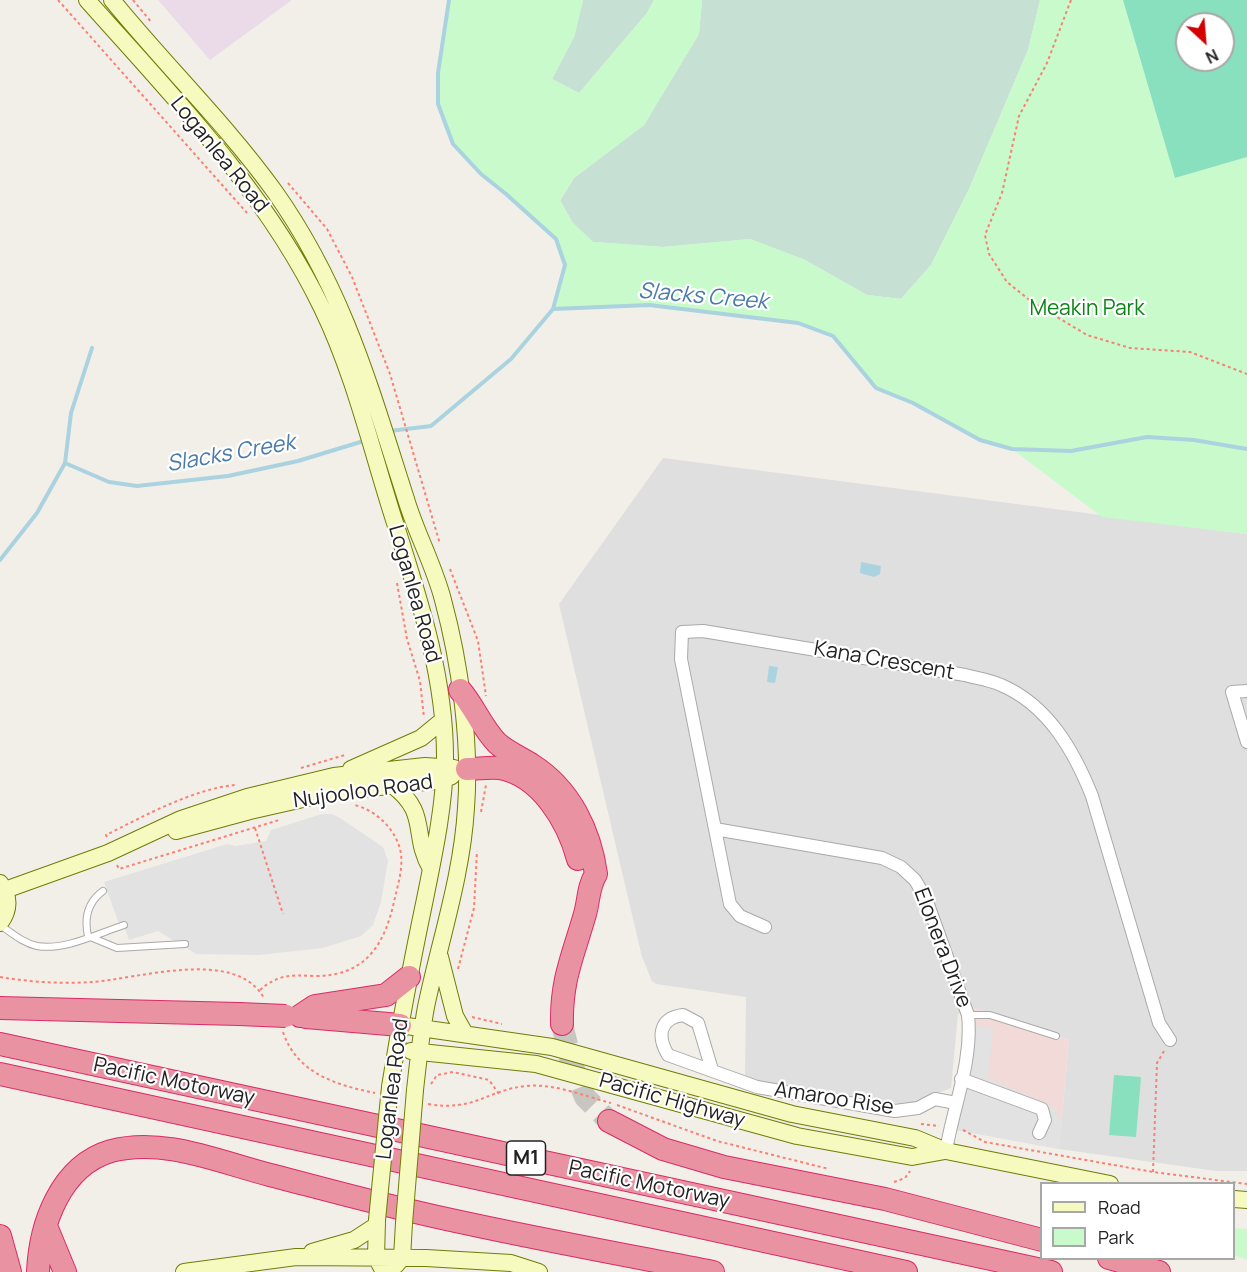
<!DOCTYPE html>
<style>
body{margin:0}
#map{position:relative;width:1247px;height:1272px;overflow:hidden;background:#f2efe9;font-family:Manrope,sans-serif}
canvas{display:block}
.legend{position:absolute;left:1040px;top:1182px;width:195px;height:78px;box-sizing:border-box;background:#fff;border:2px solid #a7a7a7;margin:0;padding:8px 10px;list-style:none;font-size:18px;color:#222}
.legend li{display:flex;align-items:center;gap:12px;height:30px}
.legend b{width:30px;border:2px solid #a7a7a7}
.north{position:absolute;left:1175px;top:12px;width:60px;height:60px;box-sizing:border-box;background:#fff;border:2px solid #a7a7a7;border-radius:50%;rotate:154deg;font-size:16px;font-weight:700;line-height:24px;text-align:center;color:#222}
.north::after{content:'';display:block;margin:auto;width:21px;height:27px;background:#d40000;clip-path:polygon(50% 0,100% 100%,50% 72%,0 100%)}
</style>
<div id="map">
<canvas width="1247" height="1272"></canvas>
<ul class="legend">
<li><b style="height:8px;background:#f7fabf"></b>Road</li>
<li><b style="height:16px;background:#c8facc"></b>Park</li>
</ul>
<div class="north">N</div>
</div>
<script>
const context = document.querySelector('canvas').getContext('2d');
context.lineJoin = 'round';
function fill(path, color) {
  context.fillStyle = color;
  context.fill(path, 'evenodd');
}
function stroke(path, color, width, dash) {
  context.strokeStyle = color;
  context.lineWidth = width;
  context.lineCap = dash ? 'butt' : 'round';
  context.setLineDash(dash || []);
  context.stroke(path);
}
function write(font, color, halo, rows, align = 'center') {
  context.font = font + ' Manrope,sans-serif';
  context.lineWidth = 4.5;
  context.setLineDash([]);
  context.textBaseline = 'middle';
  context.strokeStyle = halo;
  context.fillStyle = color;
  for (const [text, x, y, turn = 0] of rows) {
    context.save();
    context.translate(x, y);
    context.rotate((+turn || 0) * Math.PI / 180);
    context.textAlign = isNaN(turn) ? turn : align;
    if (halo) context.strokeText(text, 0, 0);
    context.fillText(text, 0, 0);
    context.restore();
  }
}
fill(new Path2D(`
 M663 458 1247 534V1171H1216L1059 1149 1069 1040 971 1007 958 1014 951 1088 907 1105 763 1085 745 1079 746 997 656 984 652 981 642 957 559 604Z`), '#e0dfdf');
fill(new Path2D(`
 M971 1007 1069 1040 1059 1149 956 1130 974 1050Z`), '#f2dad9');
fill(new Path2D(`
 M158 0H292L210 60Z`), '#ebdbe8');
fill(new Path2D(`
 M583 0H654L647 13 579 93 552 79 574 37Z
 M702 0H1040L1028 50 969 189 931 265 901 299 867 295 805 260 750 239 663 247 593 242 573 223 560 201 574 178 644 125 699 34Z`), '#c6e0d4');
fill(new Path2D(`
 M449 0H583L574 37 552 79 579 93 647 13 654 0H702L699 34 644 125 574 178 560 200 573 223 593 242 663 247 750 239 805 260 867 295 901 299 931 265 969 189 1028 50 1040 0H1123L1175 178 1247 157V534L1102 517 1012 449 980 440 913 403 876 388 833 336 798 323 649 305 553 309C556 297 566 278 565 265 562 219 474 183 452 143 424 92 449 52 449 0Z
 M1234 1228 1247 1229V1260L1234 1255Z`), '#c8facc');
fill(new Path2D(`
 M1123 0H1247V157L1175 178ZM1187 24H1223V60H1187Z
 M1114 1075 1141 1077 1136 1137 1109 1135Z`), '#88e0be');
fill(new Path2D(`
 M322 814H332L340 818 383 847 388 861 381 902 373 925 361 936 323 948 259 955 196 954 158 931 129 940 126 931 118 921 104 882 227 844 236 846 266 841 271 830Z
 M974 1025 993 1028 988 1078 1054 1107 1062 1122 1059 1149 956 1130 974 1050Z`), '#e2e2e2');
fill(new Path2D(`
 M861 562 881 566 880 574 874 577 860 573Z
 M769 666 778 667 775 683 767 682Z`), '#aad3df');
stroke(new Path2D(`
 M553 309 649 305 798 323 833 336 876 388 913 403 980 440 1012 449 1071 451 1147 437 1194 440 1247 449
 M390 431 431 426 511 359 553 309 565 265 556 239 506 194 481 174 453 144 438 104V73L449 0
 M65 463 109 482 137 486 228 476 298 461 367 440
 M0 560 37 513 65 463 71 413 92 348`), '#aad3df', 4);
stroke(new Path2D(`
 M562 1024 571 1062 585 1097 609 1121`), '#c8c6c1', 22, [22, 11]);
const lane = new Path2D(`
 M103 891C88 902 84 918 88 936L117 948 185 944
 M0 925C12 933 23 943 37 946 64 951 99 933 124 925
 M968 1015H990L1056 1036`);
const street = new Path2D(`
 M1247 691 1232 692 1247 742
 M715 829 882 858 901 867 915 880 926 899 968 1015C973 1061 953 1107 946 1151
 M765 927 740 916 730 904 681 659 682 632 703 631 965 675C976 678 990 680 1001 685 1048 705 1074 751 1092 796L1159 1023 1170 1040
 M712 1070 698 1023 683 1015C659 1018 657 1037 668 1055L757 1087 895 1111 918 1108 935 1099 956 1103
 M961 1079 1042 1109 1045 1120 1039 1133`);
const secondary = new Path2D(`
 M87 0C173 97 265 190 322 308 355 376 372 452 395 523 420 601 446 680 445 762 444 808 434 854 425 899 412 961 400 1024 390 1087
 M112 0C165 65 226 124 275 192 344 290 370 387 406 499 416 533 434 565 443 600 460 663 471 742 466 808 462 876 440 940 426 1007 421 1034 418 1063 415 1090
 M351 769 421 738 443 720
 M392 785C430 813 411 835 431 869
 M176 831 250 811 334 792 443 780 452 776
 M0 883C10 896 10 910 0 923
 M5 890 108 853 181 819 247 797 334 776 425 766 454 768
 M440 957 455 1016 464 1032
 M400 1025 552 1047 792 1114 915 1138 946 1151 1110 1184
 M411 1051 536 1064 797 1136 912 1157 945 1151
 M1234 1199 1247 1200
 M377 1220 376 1257 384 1272
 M312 1252 354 1240 377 1225
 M396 1265 402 1258 404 1223
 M184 1272 296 1257 426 1258 511 1263 539 1272`);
const highway = new Path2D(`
 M460 690C474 706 482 728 497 743 507 752 521 758 532 765 570 789 590 831 596 874 588 887 589 900 585 914 573 956 561 980 562 1024
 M467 769C477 769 489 767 499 768 541 775 568 822 578 859
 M0 1008 239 1014
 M300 1016 315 1006 386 995 409 977
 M306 1017 400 1025
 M0 1044 1051 1272
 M0 1074 906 1272
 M609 1121 663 1149 724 1167 885 1199 1042 1240
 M46 1226 65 1272
 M0 1236 10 1272
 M1109 1258 1159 1272
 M38 1272C40 1225 60 1166 111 1151 163 1137 219 1162 270 1175 324 1189 378 1204 433 1216 526 1237 620 1254 713 1272`);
stroke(lane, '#a9a9a9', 8);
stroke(street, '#a9a9a9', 14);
stroke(secondary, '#707d05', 18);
stroke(highway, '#dc2a67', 24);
stroke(new Path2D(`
 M58 0 247 213
 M133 0 152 23
 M1071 0 1047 63 1019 116 1002 193 985 235 989 254 1007 282 1032 302 1087 335 1130 348 1190 352 1247 374
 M288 183 327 229 352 277 390 374 440 544
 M450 569 478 641 486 696
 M397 583 407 639 420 681 424 718
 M301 768 345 755
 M481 812 486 785
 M255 828 283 914
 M107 837 106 835C144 816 193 789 235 785
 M117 865 119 869 279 820
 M458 969 474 908 477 851
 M0 977C30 982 61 984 92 982 138 979 235 947 264 998
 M260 990C278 974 292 975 315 976 365 976 384 946 394 902 398 883 406 862 398 843 391 825 373 809 354 805
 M472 1017 502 1024
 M283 1032C297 1074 337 1085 375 1093
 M431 1084 437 1075 453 1072 489 1080 499 1094
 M428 1104C474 1112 487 1090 526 1086 554 1083 584 1096 611 1103
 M617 1105 717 1141 829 1169
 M921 1124 939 1126
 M963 1130 985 1142 996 1144 1153 1172 1247 1184
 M1153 1172 1157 1063 1164 1051
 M894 1182 905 1178 910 1171`), '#fa8072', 2, [3, 3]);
stroke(lane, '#fff', 6);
stroke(street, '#fff', 12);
stroke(secondary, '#f7fabf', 16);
stroke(highway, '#e892a2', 22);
const secondaryBridge = new Path2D(`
 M377 1220 390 1087
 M404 1223 415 1090`);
const highwayBridge = new Path2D(`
 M239 1014 286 1016`);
stroke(secondaryBridge, '#707d05', 18, []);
stroke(highwayBridge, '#dc2a67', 24, []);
stroke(secondaryBridge, '#f7fabf', 16);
stroke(highwayBridge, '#e892a2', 22);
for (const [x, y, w] of [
 [526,1158,39]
]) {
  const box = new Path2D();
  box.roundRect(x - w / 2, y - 17, w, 34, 4.5);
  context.fillStyle = '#fff';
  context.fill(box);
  stroke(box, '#222', 1.5);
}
write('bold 20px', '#222', null, [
 ["M1",526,1158]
]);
write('21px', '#222', '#fff', [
 ["Loganlea Road",219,155,51],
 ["Loganlea Road",414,594,74],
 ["Kana Crescent",884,661,10],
 ["Nujooloo Road",363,792,-8],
 ["Elonera Drive",942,948,69],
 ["Pacific Motorway",174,1082,12],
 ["Loganlea Road",393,1089,-83],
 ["Amaroo Rise",834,1099,9],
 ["Pacific Highway",672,1101,16],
 ["Pacific Motorway",649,1185,12]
]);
write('21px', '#0c8416', '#fff', [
 ["Meakin Park",1087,309]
]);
write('italic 22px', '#4a7aab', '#fff', [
 ["Slacks Creek",703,297,5],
 ["Slacks Creek",231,454,-10]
]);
</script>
